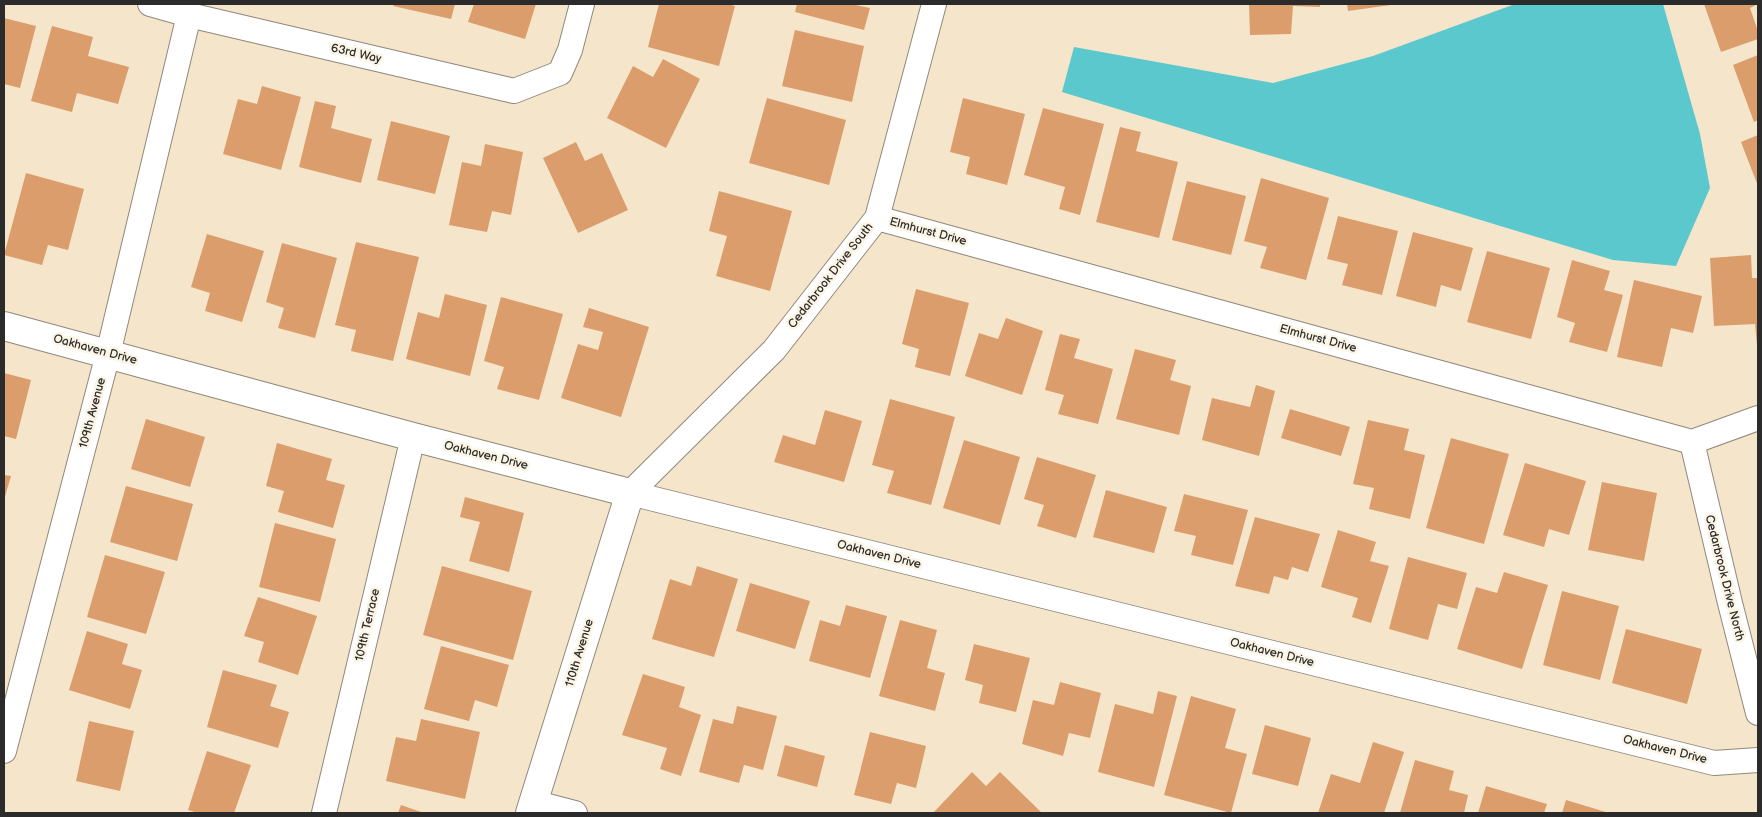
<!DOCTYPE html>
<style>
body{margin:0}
#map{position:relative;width:1762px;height:817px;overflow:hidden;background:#f5e6cb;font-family:"Balsamiq Sans",sans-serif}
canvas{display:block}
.frame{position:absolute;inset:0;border:5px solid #2b2b2b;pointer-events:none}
</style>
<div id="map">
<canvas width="1762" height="817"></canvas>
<div class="frame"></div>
</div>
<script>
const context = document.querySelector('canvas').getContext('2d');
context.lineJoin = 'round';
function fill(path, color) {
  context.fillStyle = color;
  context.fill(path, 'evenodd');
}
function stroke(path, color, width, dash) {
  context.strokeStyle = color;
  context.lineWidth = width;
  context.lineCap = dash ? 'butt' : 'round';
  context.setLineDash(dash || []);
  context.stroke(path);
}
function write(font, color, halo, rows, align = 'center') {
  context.font = font + ' "Balsamiq Sans",sans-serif';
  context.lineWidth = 5;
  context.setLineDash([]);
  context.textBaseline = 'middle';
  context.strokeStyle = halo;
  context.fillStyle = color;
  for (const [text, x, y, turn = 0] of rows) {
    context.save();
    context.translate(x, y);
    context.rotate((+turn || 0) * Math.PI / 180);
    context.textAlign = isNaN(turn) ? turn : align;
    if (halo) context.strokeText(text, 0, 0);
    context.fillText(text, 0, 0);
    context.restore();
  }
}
fill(new Path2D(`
 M1515 4H1663L1700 134 1710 188 1676 266 1613 260 1497 225 1062 92 1074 47 1273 83 1373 56Z`), '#5bc8ce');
fill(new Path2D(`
 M394 4H455L451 19 393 6Z
 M474 4H536L525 39 468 22Z
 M659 4H728L735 6 719 66 648 47Z
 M797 4H851L870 8 864 30 795 12Z
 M1249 4H1320V7L1293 6 1291 34 1250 35Z
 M1347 4H1391V5L1348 11Z
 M1704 4H1758L1750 8 1758 31V39L1721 52Z
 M4 18 36 26 20 88 4 84Z
 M52 26 93 37 88 56 129 67 118 104 77 93 72 112 31 101Z
 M795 30 864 46 852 102 782 86Z
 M1758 55V120L1754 122 1733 65Z
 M663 59 700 79 666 148 607 118 633 66 653 77Z
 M262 86 301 97 281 170 223 154 238 99 257 104Z
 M767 98 846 120 829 185 749 163Z
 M963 98 1025 114 1007 185 966 174 970 157 950 152Z
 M315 101 336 106 331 128 372 139 361 183 299 167Z
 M1043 108 1104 124 1080 215 1059 209 1065 187 1024 175Z
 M391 121 450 136 435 194 377 180Z
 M1120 127 1141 132 1136 151 1178 162 1159 238 1096 222Z
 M1758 135V186L1741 142Z
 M576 142 585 161 602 153 628 210 578 233 543 158Z
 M485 144 523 152 511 215 492 211 487 232 449 225 462 162 481 166Z
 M26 173 84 189 68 250 48 245 42 265 4 255Z
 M1261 178 1329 198 1306 280 1260 268 1267 247 1244 241Z
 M1187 181 1246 196 1231 255 1172 240Z
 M719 191 792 211 770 291 716 276 727 236 709 231Z
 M1338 216 1398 231 1382 295 1342 285 1348 264 1327 259Z
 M1413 232 1473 248 1461 291 1441 285 1436 307 1396 296Z
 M207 234 264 251 242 322 205 311 210 293 191 287Z
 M356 242 419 257 393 361 351 351 356 330 335 325Z
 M282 243 337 258 315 338 278 328 284 308 266 302Z
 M1487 251 1550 268 1531 339 1467 322Z
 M1751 255 1752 278H1758V345H1757L1755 324 1714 326 1710 258Z
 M1572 260 1610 271 1604 290 1623 295 1607 352 1569 342 1575 323 1557 317Z
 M1634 280 1702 296 1693 333 1671 328 1662 367 1617 357Z
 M916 289 969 303 950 376 915 367 919 349 902 344Z
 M445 294 487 305 470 376 406 359 418 312 439 318Z
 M501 297 563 314 539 400 497 389 504 367 484 361Z
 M589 308 649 327 621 417 561 398 578 344 598 350 603 332 583 327Z
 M1006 318 1043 331 1022 395 965 376 979 333 998 339Z
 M1060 334 1080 339 1074 358 1113 369 1098 424 1058 414 1064 395 1045 390Z
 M1135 349 1176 360 1170 380 1191 386 1179 435 1116 419Z
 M4 373 31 380 16 439 4 436Z
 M1256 385 1275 391 1259 456 1202 440 1212 398 1250 407Z
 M890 399 955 417 931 505 887 493 894 471 872 465Z
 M1290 409 1350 427 1341 456 1281 438Z
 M825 410 862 421 844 482 774 462 783 435 815 445Z
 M146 419 205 437 190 487 131 469Z
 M1368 420 1409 429 1404 450 1425 455 1410 519 1369 509 1374 488 1353 484Z
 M1451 438 1509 454 1484 544 1426 528Z
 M964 440 1020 457 1000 525 943 508Z
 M277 443 332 459 326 480 345 485 333 528 278 512 284 491 266 486Z
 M1037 457 1096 475 1076 538 1037 526 1044 505 1024 499Z
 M1525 463 1586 481 1569 535 1549 529 1544 547 1503 535Z
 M4 475 11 476 4 500Z
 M1602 482 1657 493 1644 561 1588 550Z
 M126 486 193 504 177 561 110 542Z
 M1106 490 1167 507 1154 553 1093 537Z
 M1184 494 1248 510 1233 565 1191 555 1196 536 1174 531Z
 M465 497 524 513 509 572 469 561 480 522 460 517Z
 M1255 517 1320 534 1308 572 1292 567 1288 580 1274 576 1269 594 1235 586Z
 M275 523 336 539 320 602 259 587Z
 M1338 530 1376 542 1370 561 1389 566 1371 623 1352 617 1358 598 1321 587Z
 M105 555 165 572 146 634 87 617Z
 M1408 557 1467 573 1457 609 1438 604 1428 640 1389 629Z
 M442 566 532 591 513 660 423 635Z
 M697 566 738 579 714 657 652 639 670 579 691 586Z
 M1504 572 1548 585 1522 669 1457 649 1476 587 1497 593Z
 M750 583 810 601 795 649 736 631Z
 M1562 591 1619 606 1600 680 1543 665Z
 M258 597 317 616 298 675 258 662 264 642 244 636Z
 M846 605 887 616 870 678 809 661 820 620 840 626Z
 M900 620 937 630 927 668 945 673 935 711 879 696Z
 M1626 629 1702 649 1687 704 1612 683Z
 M87 631 128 644 122 664 142 670 130 709 69 690Z
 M974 644 1030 658 1016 712 979 703 983 685 965 680Z
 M441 646 509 665 497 707 475 700 469 721 424 709Z
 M223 670 277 685 270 706 289 712 278 748 207 727Z
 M643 674 685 687 679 707 701 715 681 776 660 769 667 748 622 735Z
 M1060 682 1101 693 1090 738 1069 733 1063 756 1022 744 1033 700 1054 705Z
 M1158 691 1177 696 1154 787 1098 772 1115 704 1153 714Z
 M1191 696 1236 709 1225 748 1247 754 1231 813 1164 795Z
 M737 706 777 716 763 770 744 765 739 783 699 772 713 719 733 724Z
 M421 719 480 732 465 799 386 781 396 737 416 741Z
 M89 721 134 731 120 791 76 781Z
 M1265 725 1311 738 1298 786 1252 774Z
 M870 732 926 746 916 788 897 783 891 804 854 795Z
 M1373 742 1404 752 1384 813H1318L1331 774 1360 783Z
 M785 745 825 756 817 787 777 776Z
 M207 751 251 765 234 813H198L188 810Z
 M1415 760 1454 771 1449 790 1468 795 1464 813H1400Z
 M972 772 986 786 1000 772 1042 813H933Z
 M1486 786 1547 804 1544 813H1478Z
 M1566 800 1609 813H1562Z
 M401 805 424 813H398Z`), '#db9d6c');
const minor = new Path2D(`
 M150 4 189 15 514 91 560 73 570 50 582 4
 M877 218 1692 442 1758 418
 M1692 442 1730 603 1758 713
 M630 493 1714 763 1758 760
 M630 493 774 350 877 218 934 4
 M4 751 108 354 189 15
 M533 802 575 813
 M324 813 413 437`);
const tertiary = new Path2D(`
 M4 326 413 437 630 493 530 813`);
stroke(minor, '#90887b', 26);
stroke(tertiary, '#90887b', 30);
stroke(minor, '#fff', 24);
stroke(tertiary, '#fff', 28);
write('12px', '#2b2b2b', '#fcf5e5', [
 ["63rd Way",356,54,13],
 ["Elmhurst Drive",928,232,15],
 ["Cedarbrook Drive South",831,276,-52],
 ["Elmhurst Drive",1318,339,15],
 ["Oakhaven Drive",95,350,15],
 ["109th Avenue",93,413,-75],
 ["Oakhaven Drive",486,456,14],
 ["Oakhaven Drive",879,555,14],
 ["Cedarbrook Drive North",1724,578,76],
 ["109th Terrace",368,625,-77],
 ["110th Avenue",580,653,-73],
 ["Oakhaven Drive",1272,653,14],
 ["Oakhaven Drive",1665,750,14]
]);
</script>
